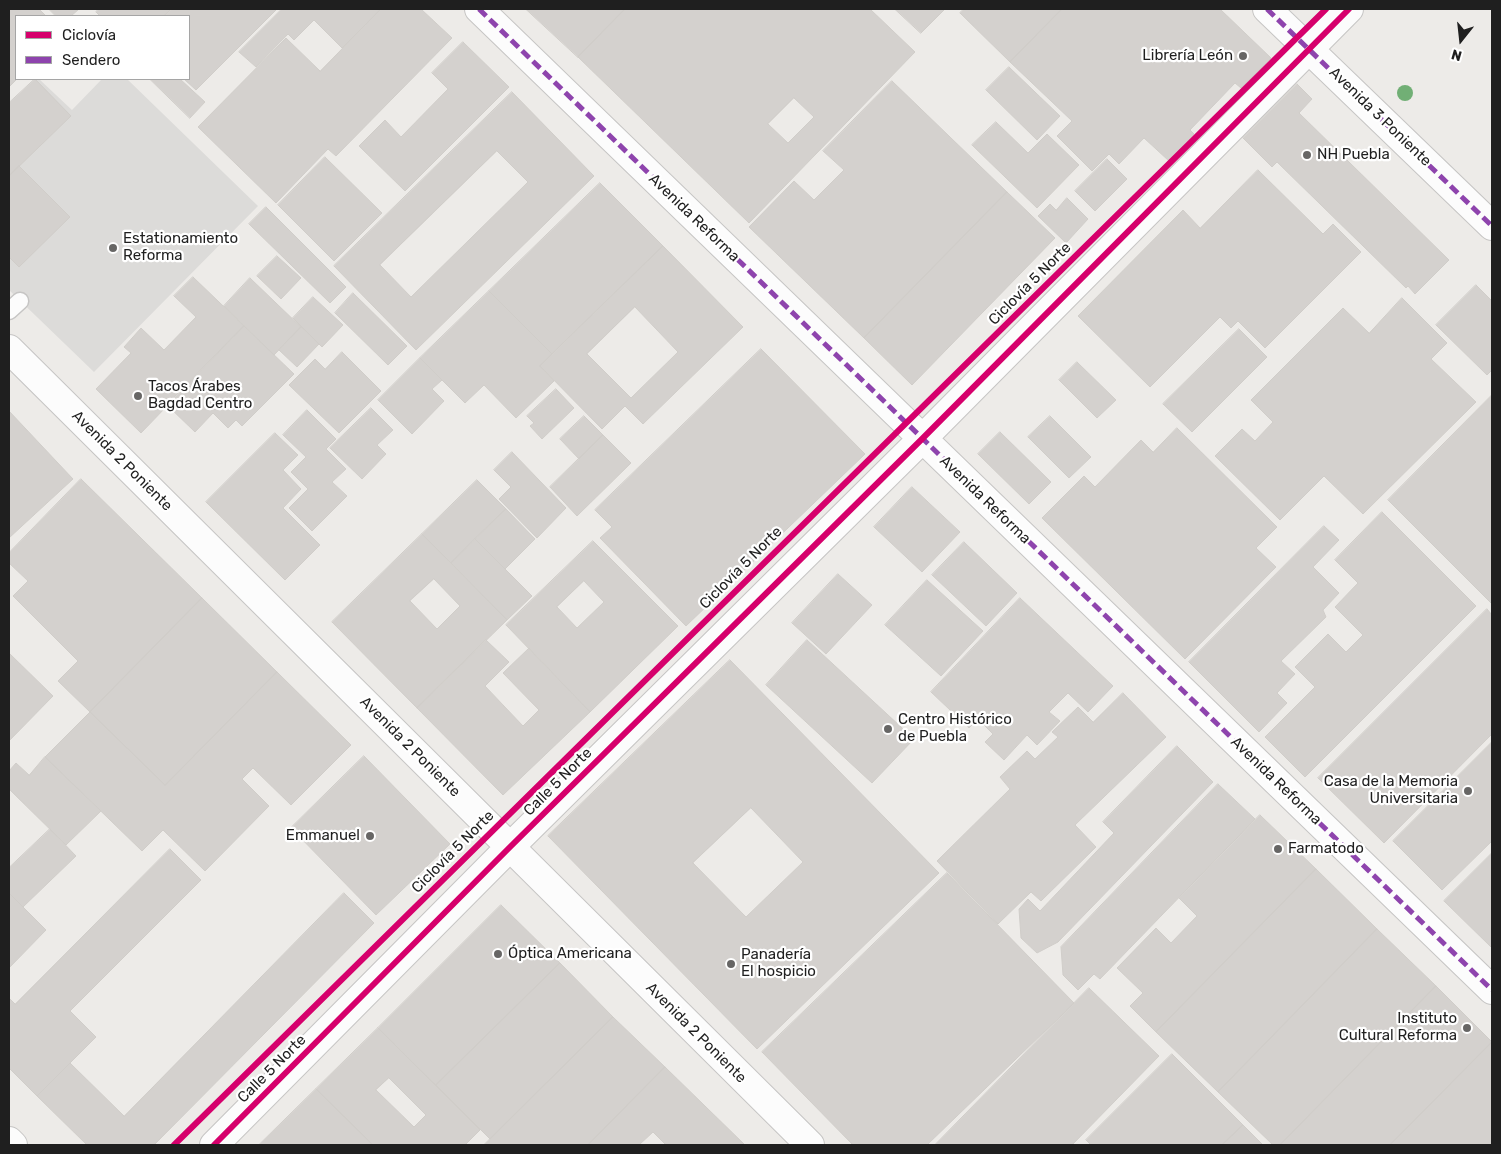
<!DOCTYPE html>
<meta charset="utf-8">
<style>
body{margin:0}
#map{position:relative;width:1501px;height:1154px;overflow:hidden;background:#edebe8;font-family:Rubik,sans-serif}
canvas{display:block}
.frame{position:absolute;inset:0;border:10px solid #1f1f1f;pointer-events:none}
.legend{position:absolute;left:15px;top:15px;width:175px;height:65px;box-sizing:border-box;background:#fff;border:1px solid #a5a5a5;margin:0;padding:6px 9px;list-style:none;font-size:15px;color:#1f1f1f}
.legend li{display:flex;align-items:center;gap:10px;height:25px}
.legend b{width:25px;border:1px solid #a5a5a5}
.north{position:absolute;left:1436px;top:15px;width:50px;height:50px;-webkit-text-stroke:4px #fff;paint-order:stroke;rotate:196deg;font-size:14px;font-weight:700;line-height:20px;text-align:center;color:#1f1f1f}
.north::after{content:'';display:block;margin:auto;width:18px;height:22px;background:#1f1f1f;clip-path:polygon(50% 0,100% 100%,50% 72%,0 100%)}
</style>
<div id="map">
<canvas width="1501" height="1154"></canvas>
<div class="frame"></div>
<ul class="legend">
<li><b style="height:6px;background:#d6006c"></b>Ciclovía</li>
<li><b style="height:6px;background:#8e44ad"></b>Sendero</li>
</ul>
<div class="north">N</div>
</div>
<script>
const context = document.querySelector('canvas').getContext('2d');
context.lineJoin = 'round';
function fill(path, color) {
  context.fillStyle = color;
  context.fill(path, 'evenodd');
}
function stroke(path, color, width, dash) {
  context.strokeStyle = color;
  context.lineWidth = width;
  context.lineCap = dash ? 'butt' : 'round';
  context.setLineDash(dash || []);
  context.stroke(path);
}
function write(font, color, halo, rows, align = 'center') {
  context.font = font + ' Rubik,sans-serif';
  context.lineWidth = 4.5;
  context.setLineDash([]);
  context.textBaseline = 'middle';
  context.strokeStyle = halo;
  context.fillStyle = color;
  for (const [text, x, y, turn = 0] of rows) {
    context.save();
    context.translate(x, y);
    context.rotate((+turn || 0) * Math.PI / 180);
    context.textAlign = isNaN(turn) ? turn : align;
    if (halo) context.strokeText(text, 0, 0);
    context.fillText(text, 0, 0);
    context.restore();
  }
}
fill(new Path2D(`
 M35 79H39L72 110 102 79H127L258 206 94 372 9 290V106Z`), '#dcdbd9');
const building = new Path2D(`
 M9 9H39L46 16H16L17 79 9 87Z
 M49 9H79L71 16H56Z
 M99 9H171L164 16H100L96 12Z
 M172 9H277L196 90 184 79H189V16H164Z
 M282 9H381L342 48 314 20 294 40 288 34 256 67 239 52Z
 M381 9H421L452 38 336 156 328 149 276 203 198 127 286 38 320 71Z
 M526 9H625L578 57Z
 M625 9H870L915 52 749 223 578 57ZM794 98 814 117 788 143 768 124Z
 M895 9H945L921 33Z
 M964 9H1062L1010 62 960 13Z
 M1062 9H1220L1271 58 1241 88 1235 83 1190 130 1194 134 1169 161 1144 138 1119 164 1109 154 1092 171 1057 136 1072 121 1010 62Z
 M463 42 509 87 405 191 359 146 385 120 401 137 448 89 432 73Z
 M1009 67 1060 116 1037 140 986 90Z
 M35 79 71 116 9 176V103Z
 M150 79H180L205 102 190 118Z
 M892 81 1007 192 864 338 749 227 794 181 814 200 844 170 823 151Z
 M1297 84 1312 99 1299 113 1449 260 1415 294 1408 286 1406 288 1277 162 1272 167 1243 138Z
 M512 92 594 176 416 350 334 266ZM497 151 528 182 411 297 380 265Z
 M996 122 1028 153 1047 134 1079 165 1037 208 972 145Z
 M325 157 382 213 334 261 278 205Z
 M1107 159 1127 179 1095 211 1075 191Z
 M19 166 70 217 19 267 9 257V176Z
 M1258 170 1323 234 1333 224 1361 252 1265 348 1238 321 1231 328 1220 317 1150 387 1078 316 1183 210 1200 228Z
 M600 183 663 246 552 354 489 291Z
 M1007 192 1055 238 912 385 864 338Z
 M1067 198 1088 219 1066 243 1038 216 1050 204 1056 210Z
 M266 207 346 287 330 303 249 224Z
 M663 246 743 327 643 424 625 406 602 429 540 366ZM635 307 678 352 631 398 587 354Z
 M277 256 301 278 281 299 257 276Z
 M193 277 244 326 141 433 96 389 131 353 124 347 141 328 164 350 196 317 174 296Z
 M250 278 301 327 274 355 224 306Z
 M1476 285 1492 301V370L1487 375 1436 325Z
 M489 291 552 354 540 366 554 381 516 418 484 385 465 403 420 358Z
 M353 293 407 346 388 365 335 313Z
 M313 297 343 325 322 347 293 318Z
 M1402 298 1447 343 1431 359 1476 402 1363 514 1324 476 1280 520 1215 456 1242 429 1255 441 1273 422 1251 400 1343 308 1369 333Z
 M244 326 294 374 242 426 236 420 228 428 213 413 195 432 167 405Z
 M301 327 319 344 297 367 279 350Z
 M1239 329 1267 357 1192 432 1163 404Z
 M761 349 865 454 686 626 600 538 612 527 595 510Z
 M342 352 381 391 339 433 289 385 315 359 325 369Z
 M420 358 442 380 432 389 444 401 412 434 378 400Z
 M1077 362 1116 400 1097 418 1059 380Z
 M556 389 574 408 542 439 530 426 534 423 527 416Z
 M1492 395V604L1388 500Z
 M371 408 393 430 377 445 386 454 362 479 330 448Z
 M307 410 336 439 326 449 346 469 332 482 347 496 312 531 289 508 308 489 291 472 306 457 283 435Z
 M9 411 73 479 9 538Z
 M584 416 603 435 579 459 560 439Z
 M1050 416 1091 457 1069 478 1028 437Z
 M1177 428 1277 527 1256 548 1276 567 1185 659 1042 518 1084 476 1095 487 1141 440 1153 452Z
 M1000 432 1051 482 1029 504 978 454Z
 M275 433 298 455 283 470 301 489 283 508 320 545 285 580 206 502Z
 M603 435 631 463 577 516 550 487Z
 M512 452 566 508 537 538 499 499 511 487 494 470Z
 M81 479 202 598 90 712 58 681 78 661 13 596 28 581 9 563V553Z
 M477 480 506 509 451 563 422 534Z
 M912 487 960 532 922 572 874 527Z
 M506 509 535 539 505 569 475 539Z
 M1382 512 1476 606 1305 777 1265 737 1315 687 1295 667 1328 634 1346 652 1363 635 1335 607 1358 583 1335 560Z
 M1324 526 1339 540 1313 567 1339 593 1323 610 1326 617 1281 661 1295 674 1277 693 1287 703 1259 732 1189 662Z
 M422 534 507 620 417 708 332 622ZM434 579 460 606 437 629 410 601Z
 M475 539 532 596 507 620 451 563Z
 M593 541 678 626 590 712 506 625ZM584 581 604 602 577 628 557 607Z
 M964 542 1017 593 986 626 932 575Z
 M838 574 872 605 826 654 792 623Z
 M927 580 983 631 941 676 885 625Z
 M202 598 277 672 165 785 90 712Z
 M1020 598 1113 686 1088 712 1068 693 1049 712 1060 721 1037 745 1027 735 1004 760 985 742 993 734 978 719 969 728 931 692Z
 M1487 609 1492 615V734L1384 843 1318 778Z
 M486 640 509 662 485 686 523 726 539 710 503 673 529 648 590 712 503 795 417 708Z
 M807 640 914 739 872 783 766 685Z
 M9 653 53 696 9 741Z
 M730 660 939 873 757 1049 548 836ZM751 808 803 862 746 917 693 863Z
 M277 672 351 745 291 805 253 768 242 779 269 806 205 871 163 830 142 851 45 757 90 712 165 785Z
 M1123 693 1166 737 1075 825 1096 847 1041 901 1031 892 998 924 937 861 1010 789 1000 777 1027 751 1035 759 1058 737 1052 732 1078 707 1093 722Z
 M1492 742V841L1442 890 1393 841Z
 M1177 746 1213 782 1058 942 1037 953 1021 938 1019 909 1028 899 1040 911 1114 833 1103 822Z
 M364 756 450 844 376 915 291 828Z
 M45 757 101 811 66 845 9 789V771L16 763 29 775Z
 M1218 784 1255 819 1100 979 1094 974 1078 990 1063 975 1061 947Z
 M1260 815 1316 869 1156 1032 1130 1006 1143 993 1117 968 1156 928 1171 943 1197 916 1179 898Z
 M50 829 76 856 23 907 9 893V868Z
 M170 849 201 880 70 1011 96 1037 37 1096 9 1068V998L15 1004Z
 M1492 853V945L1491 947 1444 901Z
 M1316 869 1377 929 1218 1092 1156 1032Z
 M947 873 1074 1003 927 1145H853L762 1052Z
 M9 893 46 930 9 968Z
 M344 893 374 923 154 1145H87L37 1096 70 1063 124 1116Z
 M501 905 560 963 436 1085 378 1028Z
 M1377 929 1436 986 1280 1145H1273L1218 1092Z
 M560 963 613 1017 490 1139 436 1085Z
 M1436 986 1492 1042 1390 1145H1280Z
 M1089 988 1159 1056 1072 1145H935Z
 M613 1017 665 1067 588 1145H484Z
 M378 1028 480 1130 465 1145H373L316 1089ZM389 1078 426 1115 414 1127 376 1090Z
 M1492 1042V1145H1390Z
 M1172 1054 1243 1125 1222 1145H1091L1086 1140Z
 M665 1067 745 1145H666L653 1132 639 1145H588Z
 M316 1089 373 1145H259Z
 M1243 1125 1263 1145H1222Z`);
fill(building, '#d4d1ce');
stroke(building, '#d0cdc9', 1);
const service = new Path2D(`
 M9 311 20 301`);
const minor = new Path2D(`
 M479 9 1492 990
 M1267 9 1492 226
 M9 349 810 1145
 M9 1141 13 1145
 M214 1145 509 848 922 439 1349 9`);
stroke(service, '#c6c5c4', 19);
stroke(minor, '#c6c5c4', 30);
stroke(service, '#fcfcfc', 16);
stroke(minor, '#fcfcfc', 28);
stroke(new Path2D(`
 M479 9 1492 990
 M1267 9 1492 226`), '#8e44ad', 5, [10, 5]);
stroke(new Path2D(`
 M174 1145 1326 9
 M214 1145 509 848 922 439 1349 9`), '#d6006c', 6);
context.fillStyle = '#71af75';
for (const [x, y] of [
 [1405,93]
]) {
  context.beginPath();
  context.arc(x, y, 8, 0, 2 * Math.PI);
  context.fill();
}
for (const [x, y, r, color] of [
 [1243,56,5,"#676665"],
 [1307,155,5,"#676665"],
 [113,248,5,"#676665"],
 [138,396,5,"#676665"],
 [888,729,5,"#676665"],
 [1468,791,5,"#676665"],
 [370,836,5,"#676665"],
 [1278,849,5,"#676665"],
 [498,954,5,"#676665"],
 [731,964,5,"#676665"],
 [1467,1028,5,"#676665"]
]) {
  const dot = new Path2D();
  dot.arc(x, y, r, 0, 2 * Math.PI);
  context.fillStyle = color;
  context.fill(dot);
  stroke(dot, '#fff', 2);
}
write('15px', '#1f1f1f', '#fff', [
 ["Librería León",1233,56,"right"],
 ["NH Puebla",1317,155],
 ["Estationamiento",123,239],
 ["Reforma",123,256],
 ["Tacos Árabes",148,387],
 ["Bagdad Centro",148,404],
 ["Centro Histórico",898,720],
 ["de Puebla",898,737],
 ["Casa de la Memoria",1458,782,"right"],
 ["Universitaria",1458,799,"right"],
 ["Emmanuel",360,836,"right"],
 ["Farmatodo",1288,849],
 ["Óptica Americana",508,954],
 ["Panadería",741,955],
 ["El hospicio",741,972],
 ["Instituto",1457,1019,"right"],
 ["Cultural Reforma",1457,1036,"right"]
], 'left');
write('15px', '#1f1f1f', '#fff', [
 ["Avenida 3 Poniente",1380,117,44],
 ["Avenida Reforma",694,218,44],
 ["Ciclovía 5 Norte",1030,284,-45],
 ["Avenida 2 Poniente",122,461,45],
 ["Avenida Reforma",985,500,44],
 ["Ciclovía 5 Norte",741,568,-45],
 ["Avenida 2 Poniente",410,747,45],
 ["Avenida Reforma",1276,781,44],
 ["Calle 5 Norte",558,782,-45],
 ["Ciclovía 5 Norte",453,852,-45],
 ["Avenida 2 Poniente",696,1033,45],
 ["Calle 5 Norte",272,1069,-45]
]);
</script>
